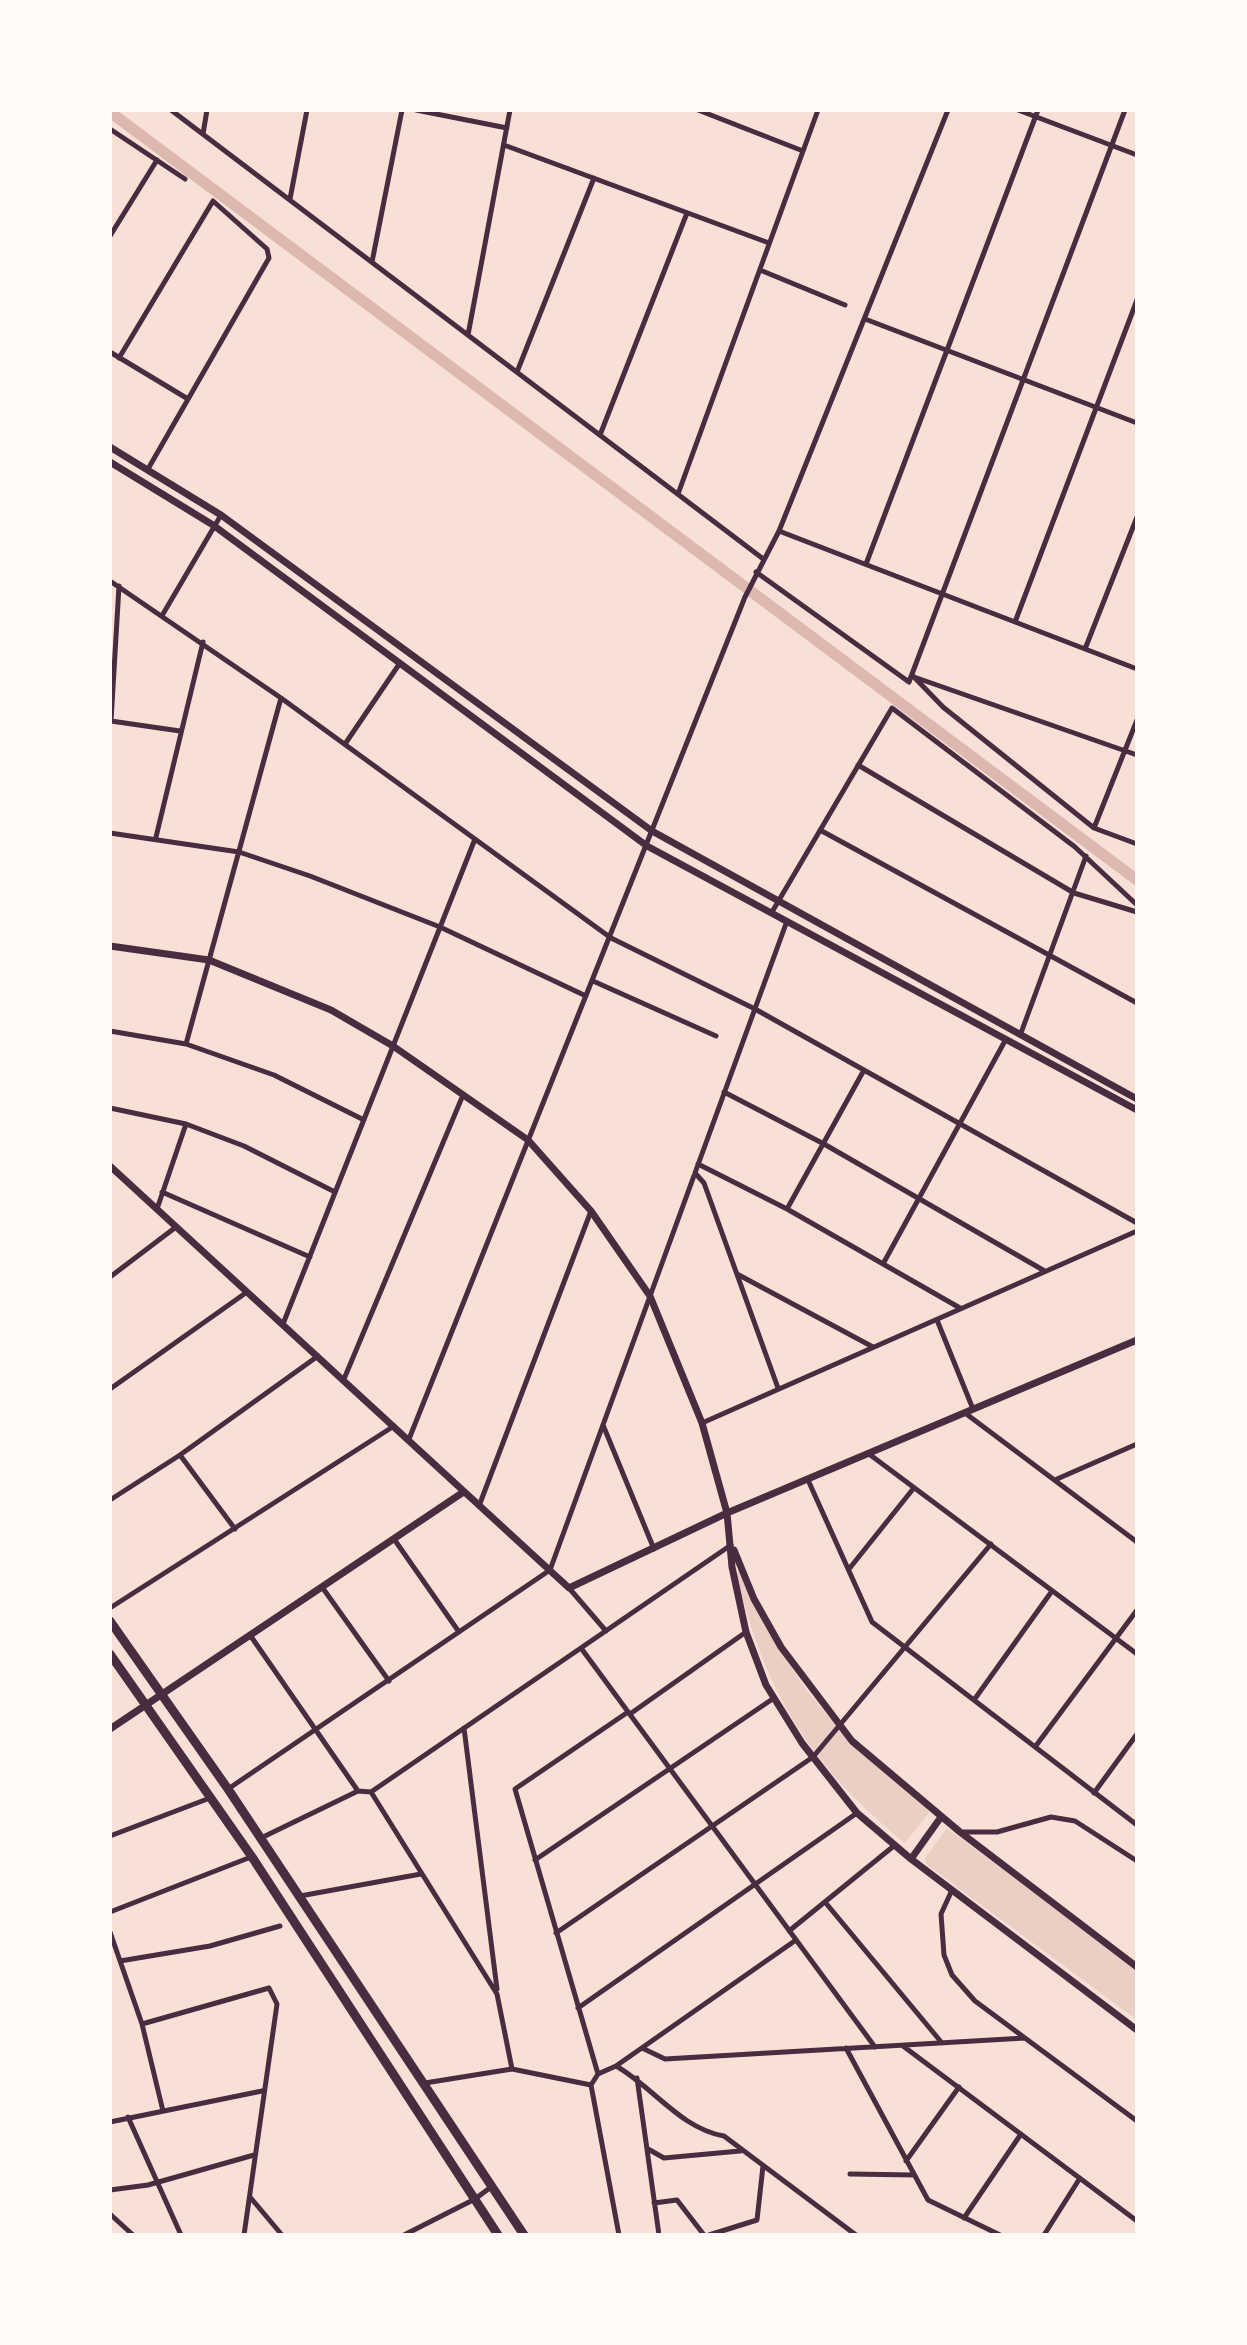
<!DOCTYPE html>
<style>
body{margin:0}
#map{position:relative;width:1247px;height:2345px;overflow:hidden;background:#f7e1d7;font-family:Signika,sans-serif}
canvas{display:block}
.frame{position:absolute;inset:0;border:112px solid #fffaf5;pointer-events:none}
</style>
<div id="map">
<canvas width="1247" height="2345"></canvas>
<div class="frame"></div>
</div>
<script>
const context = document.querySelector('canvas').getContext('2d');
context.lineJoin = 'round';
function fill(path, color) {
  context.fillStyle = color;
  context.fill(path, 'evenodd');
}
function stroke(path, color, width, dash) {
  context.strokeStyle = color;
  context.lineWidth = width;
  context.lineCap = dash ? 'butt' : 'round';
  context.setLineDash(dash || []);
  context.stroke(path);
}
fill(new Path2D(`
 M739 1569C765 1622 791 1677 832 1720 861 1751 896 1778 927 1807L929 1813 905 1843C811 1767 765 1693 737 1576Z
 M947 1828 1137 1969V2020L926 1864 925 1858Z`), '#ebcfc5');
stroke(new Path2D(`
 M110 112 1137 880`), '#dcb8b0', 11);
stroke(new Path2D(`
 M171 110 762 558
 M416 110 507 128
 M698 110 803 151
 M1018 110 1137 155
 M110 129 185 179
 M203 134 207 110
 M504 145 769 243
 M290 199 307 110
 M110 236 157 160
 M372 262 402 110
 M760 270 845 305
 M865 319 1137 423
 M468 335 510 110
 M110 352 188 399
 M119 358 213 201 267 249 269 258 148 469
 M517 372 594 178
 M600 435 687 213
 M678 494 818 110
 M779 531 1137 669
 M866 564 1038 110
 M756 572 909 682 1125 110
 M110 581 281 698 611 938 755 1009 1137 1223
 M163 614 221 515
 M1015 622 1137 300
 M1085 649 1137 517
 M913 676 943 707 1094 828 1137 844
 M914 677 1137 755
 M111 721 119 586
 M111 721 180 731
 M345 744 400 663
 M858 765 1074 893 1137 912
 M1094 828 1137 720
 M820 830 1137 1003
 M110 833 239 852 310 876 440 927 586 996
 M156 837 203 642
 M772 912 892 708 1075 847 1137 905
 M593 981 716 1036
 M110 1031 186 1044 274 1075 364 1120
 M1021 1033 1086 856
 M186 1044 281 698
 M724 1092 824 1144 1043 1270
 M110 1108 186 1124 244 1146 335 1192
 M698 1164 787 1209 960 1308
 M695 1173 704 1183 778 1388
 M162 1192 310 1257
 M157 1209 186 1124
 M787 1209 864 1070
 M883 1264 1006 1039
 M737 1274 873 1347
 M110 1277 176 1227
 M937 1320 973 1409
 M283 1324 475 839
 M344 1379 463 1095
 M110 1389 247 1292
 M965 1413 1137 1542
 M702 1423 1137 1231
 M603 1425 654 1549
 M409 1439 745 597 779 531 948 110
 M869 1454 1137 1654
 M180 1455 235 1529
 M1057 1479 1137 1444
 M808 1480 872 1622 1137 1825
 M110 1500 180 1455 318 1356
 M479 1506 591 1211
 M394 1539 459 1632
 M849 1569 913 1489
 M322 1587 389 1681
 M569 1588 606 1631
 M110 1608 394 1426
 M250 1635 358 1791
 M581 1648 875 2047
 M974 1700 1052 1591
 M630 1714 746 1632
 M464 1728 497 1989
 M1035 1747 1137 1610
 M228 1789 550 1570 787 921
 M371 1792 497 1994 512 2069 591 2085
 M1094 1793 1137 1734
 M961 1832H997L1051 1817 1075 1821 1137 1861
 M110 1836 210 1798
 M261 1838 358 1791 371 1792 731 1545
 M535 1860 774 1698
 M952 1890 941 1914 944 1955 952 1975 975 2001 1137 2121
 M300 1896 421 1874
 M825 1902 942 2043
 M110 1912 251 1857
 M789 1931 895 1845
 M110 1932 142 2024 163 2111
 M556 1933 813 1757 991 1544
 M120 1961 210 1946 280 1926
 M578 2008 857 1813
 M142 2024 269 1988 277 2004 244 2235
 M903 2046 1137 2221
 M642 2048 665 2059 1025 2038
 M846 2048 928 2200 1000 2235
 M616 2066 796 1940
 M598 2074 515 1789 628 1712
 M637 2078 659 2235
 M425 2083 512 2069
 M128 2117 181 2235
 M110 2122 262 2091
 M648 2149 664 2158 740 2151
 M906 2161 959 2087
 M850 2174 914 2175
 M110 2190 148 2185 254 2155
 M250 2197 282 2235
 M654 2203 677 2200 704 2235
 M110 2214 133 2235
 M964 2218 1021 2134
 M404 2235 475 2199 491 2187
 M619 2235 591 2085 598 2074 616 2066C652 2086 681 2129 724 2136L856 2235
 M709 2235 757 2220 763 2166
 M1044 2235 1080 2178`), '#4a2c40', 5);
stroke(new Path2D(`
 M110 946 209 960 331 1010 393 1046 528 1140 591 1211 650 1296 702 1423 727 1513 732 1567 746 1632 766 1685 802 1743 857 1813 911 1859 1137 2030
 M110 1166 569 1588 727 1513 1137 1340
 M734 1550 754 1599 781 1647 852 1741 960 1832 1137 1967
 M110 1729 462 1493
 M911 1859 941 1817`), '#4a2c40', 7);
stroke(new Path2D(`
 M110 447 221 515 652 831 1137 1099
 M110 462 213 525 647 846 1137 1110`), '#4a2c40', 7);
stroke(new Path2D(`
 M110 1621 228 1789 524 2235
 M110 1654 252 1857 498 2235`), '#4a2c40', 9);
</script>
